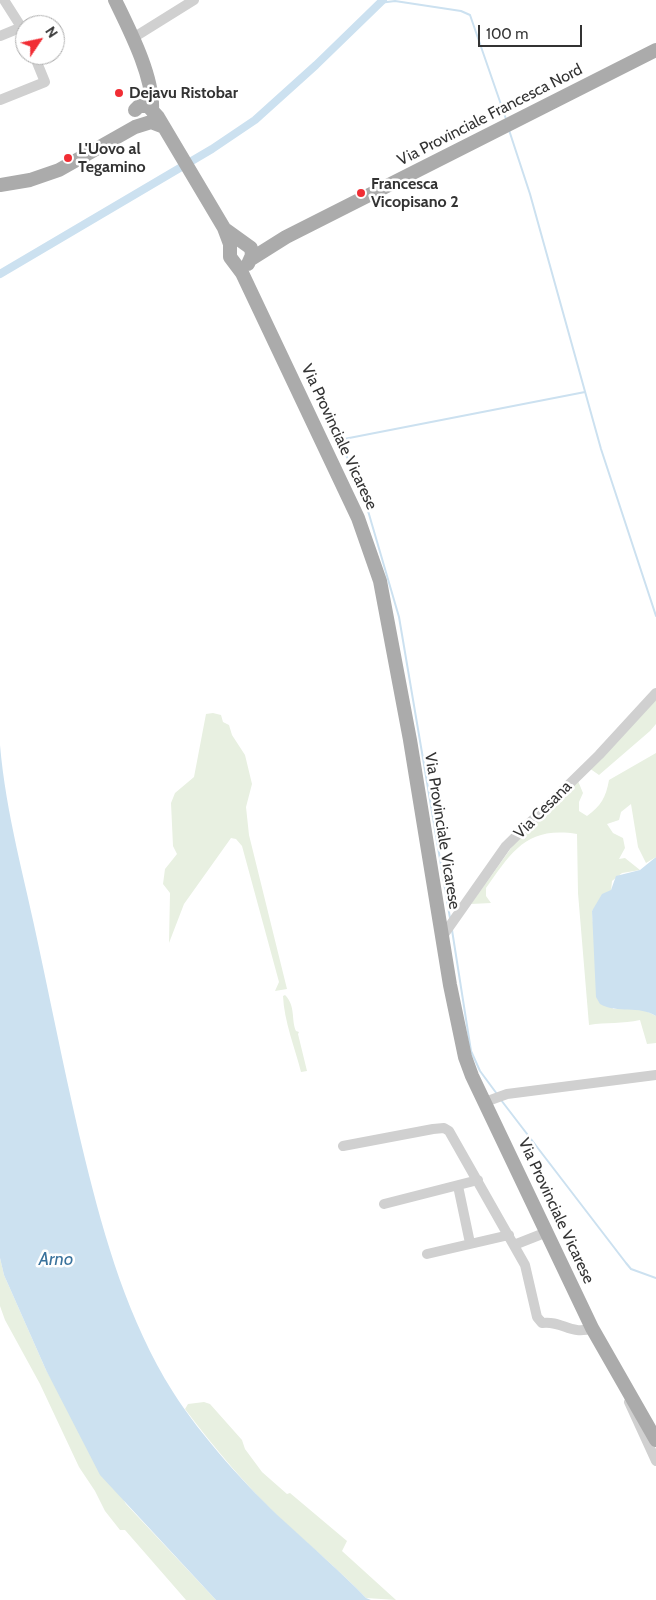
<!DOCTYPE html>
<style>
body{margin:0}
#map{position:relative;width:656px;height:1600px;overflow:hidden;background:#fff;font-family:Cabin,sans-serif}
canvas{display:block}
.north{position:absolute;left:15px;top:15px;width:50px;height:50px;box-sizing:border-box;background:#fff;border:1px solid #adadad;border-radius:50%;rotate:56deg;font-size:14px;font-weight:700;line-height:20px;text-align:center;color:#333}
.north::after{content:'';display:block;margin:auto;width:18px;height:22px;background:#f12d34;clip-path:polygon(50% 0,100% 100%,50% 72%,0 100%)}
.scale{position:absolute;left:478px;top:25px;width:104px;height:22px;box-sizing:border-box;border:2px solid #333;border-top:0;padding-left:6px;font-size:15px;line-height:18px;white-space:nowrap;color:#333;-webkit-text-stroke:4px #fff;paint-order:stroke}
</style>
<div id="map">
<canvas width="656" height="1600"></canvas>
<div class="north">N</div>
<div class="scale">100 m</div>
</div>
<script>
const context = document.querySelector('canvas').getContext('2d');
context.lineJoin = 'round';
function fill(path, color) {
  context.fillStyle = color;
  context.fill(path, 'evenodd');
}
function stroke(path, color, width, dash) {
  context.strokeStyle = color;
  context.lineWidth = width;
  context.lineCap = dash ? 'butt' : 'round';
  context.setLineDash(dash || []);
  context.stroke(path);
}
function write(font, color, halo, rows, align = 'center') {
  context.font = font + ' Cabin,sans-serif';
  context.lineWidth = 5;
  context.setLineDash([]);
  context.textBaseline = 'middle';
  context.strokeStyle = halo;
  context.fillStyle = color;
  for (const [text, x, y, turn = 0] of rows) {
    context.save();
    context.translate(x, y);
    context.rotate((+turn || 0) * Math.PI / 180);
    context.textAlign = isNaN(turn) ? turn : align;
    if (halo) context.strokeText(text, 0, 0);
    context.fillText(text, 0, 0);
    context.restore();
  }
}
fill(new Path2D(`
 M656 699V724L650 731 599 775 589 768Z
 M213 713 221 715 223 722 229 725 232 735 245 755 252 784 246 807 249 835 287 989 275 991 279 982 242 846 236 839 231 838 184 904 169 943 170 893 163 884 165 869 177 854 173 846 171 803 175 793 194 777 206 714Z
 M656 753V857L646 863 638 847 631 804 621 812 619 820 607 824 613 833 623 838 625 848 619 859 625 858 640 870 622 873 612 881 611 891 592 911 594 935 613 1009H642L656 1016V1043L647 1044 640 1020C623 1024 606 1022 589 1025L578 893 577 834C526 826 512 852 486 888V896L491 903 471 904 514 844 578 781 583 793 579 802V811L587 816C601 806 606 797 609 780Z
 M285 995C296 1006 291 1020 296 1031L299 1032 298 1034 307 1071 301 1072C295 1048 284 1021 283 996Z
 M0 1258 4 1275 46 1370 126 1504 216 1600H186L125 1530H120L105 1511 95 1491 79 1467 40 1384 5 1320 0 1306Z
 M204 1402 210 1404 242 1440 245 1449 262 1472 287 1494 290 1493 347 1541 342 1551 396 1600 366 1598C340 1571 312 1547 284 1522 248 1488 215 1449 185 1409L188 1404Z`), '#e8f0e1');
fill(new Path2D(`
 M0 745C6 815 25 879 39 948 54 1018 68 1089 85 1159 105 1240 128 1320 173 1392 200 1435 248 1488 285 1522 313 1548 340 1571 366 1598L371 1600H216L100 1475 46 1370 4 1275 0 1258Z
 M656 857V1016C639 1005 618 1014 600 1004L596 997 592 911 602 894 611 890 616 876 640 870Z`), '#cce1f0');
stroke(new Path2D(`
 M379 3 395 1 461 11 470 15 506 119
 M509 130 530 194 601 449 656 616
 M450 918 399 617 359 480 346 455 344 439 585 392
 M452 930 471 1051 480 1071 497 1094
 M501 1100 626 1263 631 1269 656 1278`), '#cce1f0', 2);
stroke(new Path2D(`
 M0 274 212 149 255 120 316 65 383 0`), '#cce1f0', 8);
stroke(new Path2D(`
 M4 0 25 33
 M0 36 22 27
 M133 38 194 0
 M0 100 45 82 34 55
 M442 937 506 846 599 755 656 693
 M485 1102 507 1094 656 1075
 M343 1146 433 1129 444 1128 449 1131 525 1265 537 1317 542 1323C562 1320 571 1336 592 1328
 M458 1186 470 1243
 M384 1204 478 1180
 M514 1245 547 1232
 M427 1254 509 1235
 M629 1402 656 1461`), '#d0d0d0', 10);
stroke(new Path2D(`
 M115 0C129 29 154 77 152 110
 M135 110 139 106H148L158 117 224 228 230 244V257L242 273 358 518 380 581 410 740 450 985 465 1057 472 1076 592 1328 656 1440
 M0 185 30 180 59 170 135 127 151 122 164 127
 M226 230 251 248 252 255 248 264
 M251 259 286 237 656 50`), '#ababab', 14);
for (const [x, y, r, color] of [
 [119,93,5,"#f12d34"],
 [68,158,5,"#f12d34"],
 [361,193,5,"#f12d34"]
]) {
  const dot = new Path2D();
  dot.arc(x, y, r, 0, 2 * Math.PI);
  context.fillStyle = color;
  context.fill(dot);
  stroke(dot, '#fff', 2);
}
write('bold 16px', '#333', '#fff', [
 ["Dejavu Ristobar",129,93],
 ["L'Uovo al",78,149],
 ["Tegamino",78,167],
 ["Francesca",371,184],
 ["Vicopisano 2",371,202]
], 'left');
write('16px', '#333', '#fff', [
 ["Via Provinciale Francesca Nord",490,115,-27],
 ["Via Provinciale Vicarese",339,437,65],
 ["Via Cesana",543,810,-45],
 ["Via Provinciale Vicarese",442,831,81],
 ["Via Provinciale Vicarese",556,1211,65]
]);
write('italic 18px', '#39729c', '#fff', [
 ["Arno",56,1260]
]);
</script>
